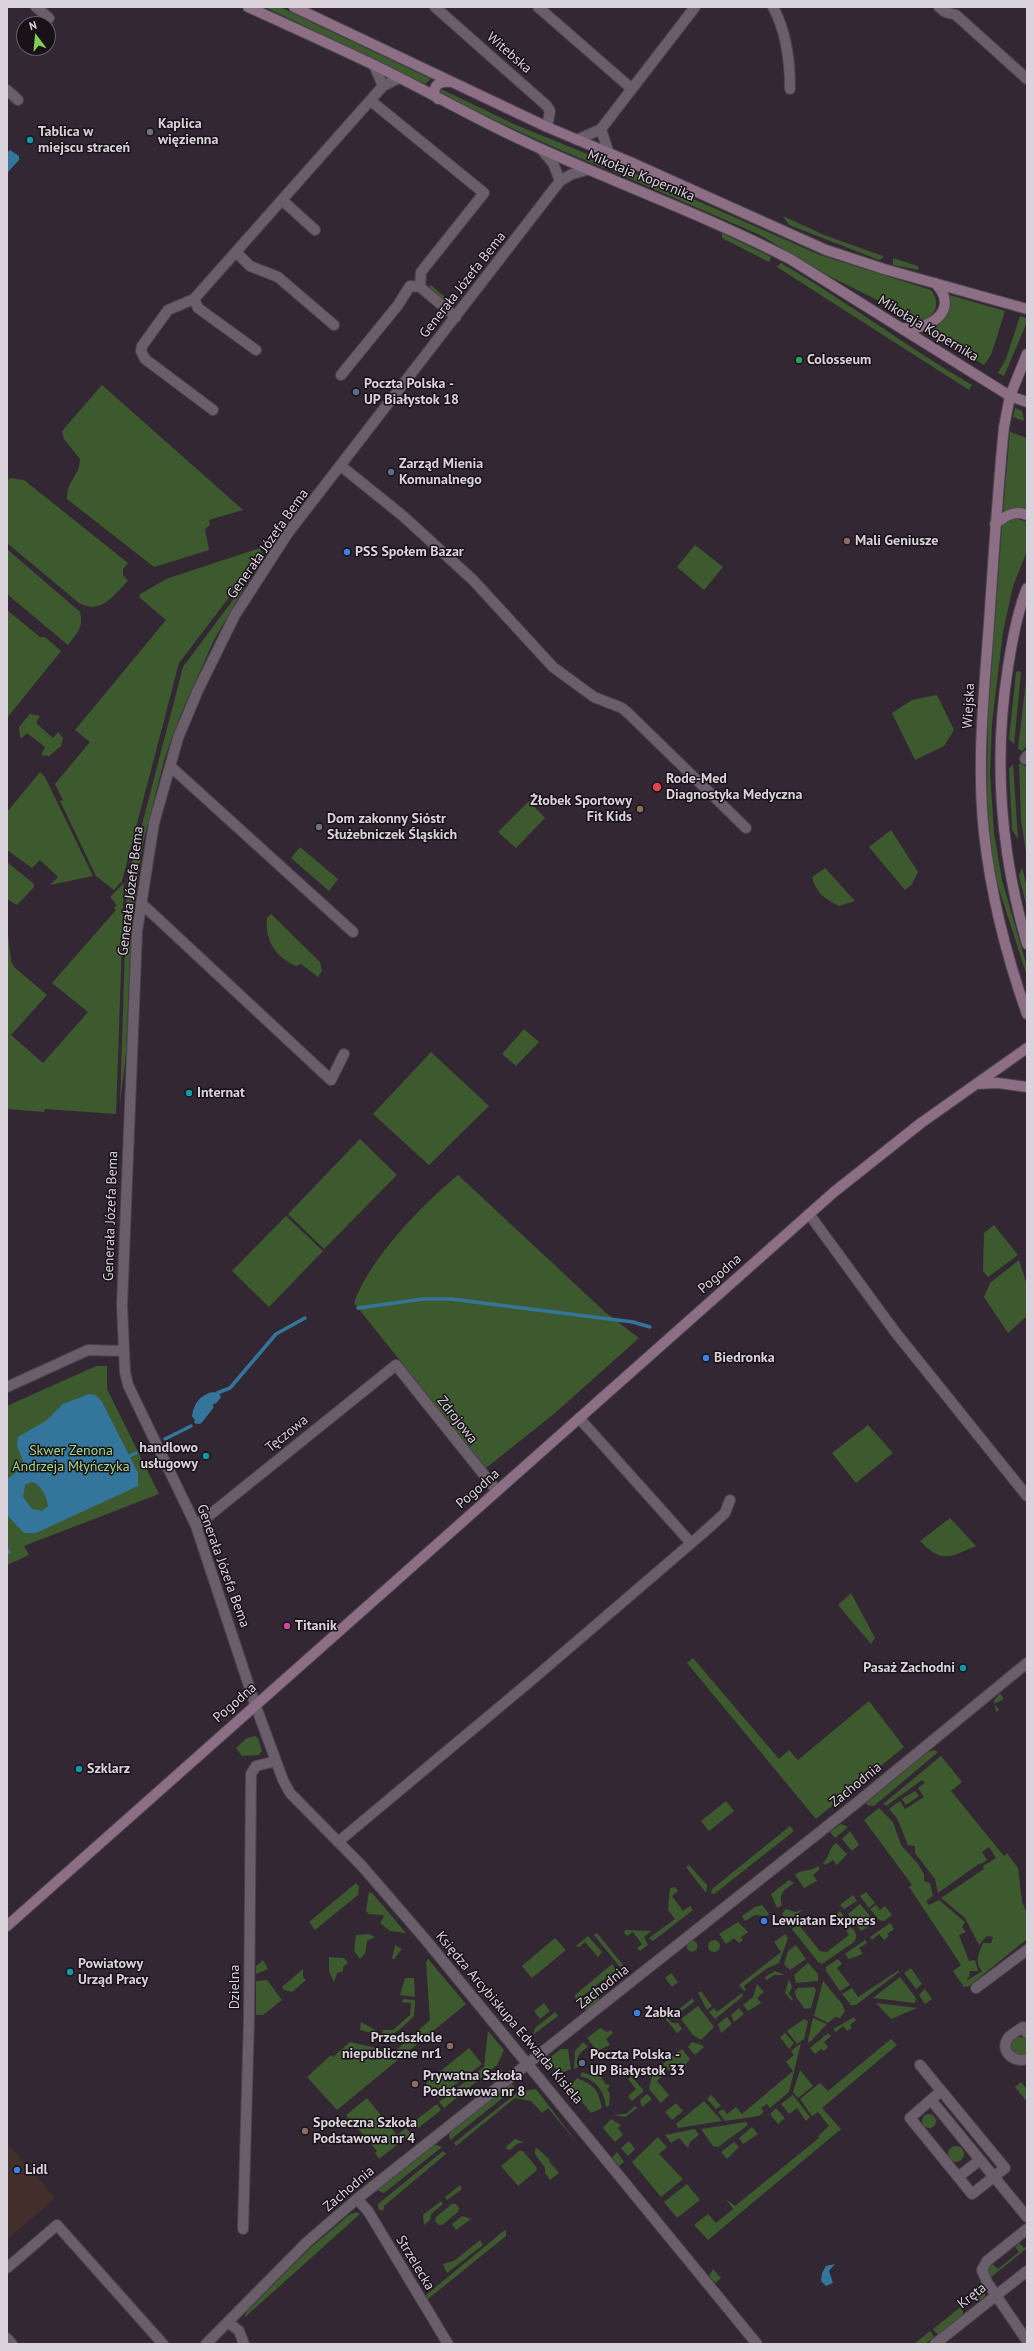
<!DOCTYPE html>
<meta charset="utf-8">
<style>
body{margin:0}
#map{position:relative;width:1034px;height:2351px;overflow:hidden;background:#332733;font-family:"PT Sans",sans-serif}
canvas{display:block}
.frame{position:absolute;inset:0;border:8px solid #dbd3db;pointer-events:none}
.north{position:absolute;left:16px;top:16px;width:40px;height:40px;box-sizing:border-box;background:#181218;border:1px solid #665f66;border-radius:50%;rotate:344deg;font-size:11px;font-weight:700;line-height:16px;text-align:center;color:#dbd3db}
.north::after{content:'';display:block;margin:auto;width:14px;height:18px;background:#7fd052;clip-path:polygon(50% 0,100% 100%,50% 72%,0 100%)}
</style>
<div id="map">
<canvas width="1034" height="2351"></canvas>
<div class="frame"></div>
<div class="north">N</div>
</div>
<script>
const context = document.querySelector('canvas').getContext('2d');
context.lineJoin = 'round';
function fill(path, color) {
  context.fillStyle = color;
  context.fill(path, 'evenodd');
}
function stroke(path, color, width, dash) {
  context.strokeStyle = color;
  context.lineWidth = width;
  context.lineCap = dash ? 'butt' : 'round';
  context.setLineDash(dash || []);
  context.stroke(path);
}
function write(font, color, halo, rows, align = 'center') {
  context.font = font + ' "PT Sans",sans-serif';
  context.lineWidth = 3;
  context.setLineDash([]);
  context.textBaseline = 'middle';
  context.strokeStyle = halo;
  context.fillStyle = color;
  for (const [text, x, y, turn = 0] of rows) {
    context.save();
    context.translate(x, y);
    context.rotate((+turn || 0) * Math.PI / 180);
    context.textAlign = isNaN(turn) ? turn : align;
    if (halo) context.strokeText(text, 0, 0);
    context.fillText(text, 0, 0);
    context.restore();
  }
}
fill(new Path2D(`
 M7 2143 55 2198 7 2240Z`), '#422e2a');
fill(new Path2D(`
 M265 7H280L431 79 425 84Z
 M441 89 516 125 612 164 605 165 603 168C548 145 493 121 440 92Z
 M623 168 820 255 931 290C943 307 933 317 917 324L885 304 825 274 760 235 612 171H621Z
 M783 216 824 235 883 256V258L879 260 789 225Z
 M722 233 771 257 769 262 722 238Z
 M893 258 918 266 919 270 893 265Z
 M781 263C846 301 907 347 972 385L969 390 777 267Z
 M431 285 451 302 449 304 429 287Z
 M946 294 1005 311 991 355 984 365 930 332C945 321 947 312 946 294Z
 M1020 316 1027 318V322L1004 376 998 373 1006 359Z
 M102 385 243 510 209 520 210 525 205 529 209 550 154 567 67 499C67 479 80 476 80 459L64 439 62 431Z
 M1015 408 1022 411 1024 421 1013 417Z
 M1010 432 1027 438V511L1013 508 1003 511Z
 M10 478 24 480 128 563 123 569V575L128 581C113 595 102 615 79 603L7 543V481Z
 M1015 518 1027 522V551L1013 586 1003 632 992 723 990 773 994 833 1002 880 1027 967V976L997 883 991 849 987 796 988 716 1002 526 1006 522Z
 M695 545 723 567 704 590 677 567Z
 M260 548 262 554 179 663 122 881 114 890 96 876 60 801 63 800 55 784 90 742 75 730 166 620 140 598 139 595 166 579Z
 M7 549 80 612C84 627 77 633 68 645L7 594Z
 M253 573 214 640 181 714 165 757 142 847 131 932 126 1054 120 1104 127 882 183 667Z
 M7 610 40 637H45L61 651 7 718Z
 M1019 671 1021 672 1014 744 1009 739 1016 672Z
 M1027 672V746L1022 751 1018 749Z
 M937 695 954 730 944 746 915 760 892 713 912 700Z
 M30 714 40 716 36 723 53 738 58 732 63 738 61 746 49 756 41 755 45 747 27 733 22 738 20 737 19 727Z
 M1019 763 1027 767V859L1021 820Z
 M1013 764 1018 839 1012 830 1009 769Z
 M40 772 45 777 93 876 50 885 58 877 40 860 32 868 7 850V812Z
 M529 801 545 818 516 848 498 832Z
 M891 830 918 872 912 884 905 890 869 847Z
 M300 847 338 879 329 891 291 858Z
 M7 862 34 884V887L17 905 7 899Z
 M1022 867 1027 887V908L1019 876Z
 M825 868 855 901 839 906C825 899 816 893 812 877Z
 M124 883 116 1114 45 1109 44 1112 7 1109V925L11 961 14 967 47 995 11 1035 43 1063 88 1012 52 983 116 910 114 908 117 905 110 897Z
 M271 914 320 962 322 971 318 977 301 964 296 966C275 957 265 940 267 918Z
 M524 1029 539 1042 516 1066 502 1054Z
 M431 1052 489 1106 429 1165 373 1114Z
 M360 1139 397 1175 324 1249 288 1214Z
 M458 1175 605 1312 639 1338 555 1413 486 1468 354 1303C370 1258 421 1206 458 1175Z
 M286 1216 323 1251 269 1307 232 1271Z
 M994 1225 1018 1255 988 1277 983 1271 984 1233Z
 M1019 1260 1027 1285V1316L1008 1333 984 1297 990 1283Z
 M96 1366H107V1389L159 1494 24 1546 29 1555 7 1565V1406Z
 M868 1425 893 1453 856 1483 832 1453Z
 M950 1518 976 1546C950 1557 942 1564 920 1541Z
 M851 1593 875 1638 871 1644 838 1605Z
 M693 1658 779 1759 789 1750 798 1760 869 1701 904 1747 816 1819 687 1663Z
 M1000 1693 1004 1699 994 1704 999 1710 996 1712 994 1701Z
 M255 1736 258 1738 262 1751 259 1755 242 1756 236 1748 247 1738Z
 M934 1750 938 1752 874 1806 867 1805 866 1803 928 1752Z
 M941 1756 962 1782 951 1791 1004 1856 1007 1853 1018 1868 1022 1902 1027 1913V1939L969 1986 964 1987 953 1971 961 1965 909 1887 912 1885 864 1820 879 1808 893 1822 901 1845 918 1864 924 1874V1881L930 1883 933 1896 926 1901 929 1905 939 1900 965 1922 962 1927 966 1932 959 1935 969 1961 975 1960 978 1971H970L969 1977 967 1978 968 1980 982 1971C974 1962 979 1953 983 1943H991L993 1937 987 1936 979 1945 965 1918 941 1898 984 1869 983 1866 996 1858 989 1847 982 1852 987 1860 981 1864 980 1863 938 1893 935 1879 915 1853V1846L908 1845 897 1818 889 1809 900 1801 905 1809 924 1797 918 1788 925 1783 922 1780 886 1806 883 1804Z
 M915 1791 919 1796 906 1805 902 1799Z
 M726 1801 734 1811 709 1831 701 1821Z
 M841 1824 848 1827 835 1838 830 1832Z
 M790 1826 794 1831 714 1894 711 1893 712 1889Z
 M850 1831 859 1845 852 1851 842 1839Z
 M836 1843 847 1854 837 1865 833 1860 825 1865 823 1863C830 1857 828 1849 836 1843Z
 M689 1865 707 1885 706 1893 686 1867Z
 M818 1866 820 1869 813 1875 817 1881 804 1888 795 1875C803 1868 811 1872 818 1866Z
 M789 1880 794 1883C785 1889 778 1894 782 1905L777 1908 771 1894Z
 M356 1883 359 1886 358 1895 315 1930 309 1922Z
 M675 1887 678 1891 672 1896 683 1911 690 1906 693 1910 653 1941 651 1940 649 1938 675 1919 668 1910 670 1888Z
 M369 1892 373 1894 406 1933 390 1931 380 1923 384 1917 383 1915 369 1914 366 1911Z
 M866 1892 875 1903 869 1908 860 1896Z
 M853 1895 857 1901 844 1909 840 1905Z
 M860 1904 870 1916 857 1926 848 1914Z
 M762 1905 769 1914 767 1916 755 1915 745 1921 742 1916 755 1907Z
 M876 1905 880 1910 885 1906 892 1915 884 1921 879 1920 870 1909Z
 M786 1909 796 1912 804 1909 794 1916 797 1922 791 1927 782 1914Z
 M840 1911 849 1923 844 1928 835 1915Z
 M871 1918 874 1923 861 1931 858 1927Z
 M738 1922 748 1932 741 1937 743 1940 739 1943 734 1938 726 1944 719 1934Z
 M890 1923 894 1929 887 1934 889 1936 884 1940 879 1934 872 1940 870 1937Z
 M798 1924 820 1951 827 1952 849 1935 846 1930 850 1927C856 1930 858 1937 854 1942L822 1964 818 1962 792 1929Z
 M625 1930 651 1931 644 1937 648 1945 640 1951 637 1948 642 1944 633 1932 627 1936 624 1933Z
 M597 1933 623 1965 620 1967 594 1935Z
 M369 1934 375 1937 367 1941 365 1954 360 1959 354 1951 356 1935Z
 M785 1934 788 1938 779 1963 766 1969 744 1986 746 1990 744 1991 739 1985 781 1952 774 1942Z
 M588 1936 602 1952 598 1957 585 1942 579 1947 576 1946Z
 M555 1938 566 1950 532 1978 522 1966Z
 M708 1946a6 6 0 1 1 12 0a6 6 0 1 1-12 0Z
 M865 1940 867 1943 859 1948 863 1954 849 1959 845 1954Z
 M686.5 1946a5.5 5.5 0 1 1 11 0a5.5 5.5 0 1 1-11 0Z
 M395 1945 402 1949 394 1959H392Z
 M796 1945 806 1959 790 1970 784 1964 788 1951Z
 M329 1957 344 1958 348 1963 343 1967V1971L337 1973 334 1982 329 1971Z
 M428 1959 466 2004 337 2110 307 2077 331 2055 333 2057 350 2042 394 2052 430 2020 426 1962Z
 M838 1959 842 1964 837 1968 850 1985 840 1991 826 1971V1967Z
 M263 1960 268 1969 256 1974V1966Z
 M808 1963 818 1974V1981L796 1983 794 1975Z
 M612 1964 616 1970 576 2001 575 1995Z
 M911 1968 922 1984 916 1989 904 1973Z
 M303 1969V1977L306 1980 292 1992 284 1990 282 1987Z
 M899 1970V1972L856 2005H851L842 1994 852 1988 858 1997Z
 M775 1971 785 1975H774L767 1980 764 1978Z
 M671 1973 678 1982 672 1987 665 1978Z
 M900 1977 916 1998 915 2003 873 1998Z
 M405 1978H414L415 1997 400 1995Z
 M789 1979 792 1987 789 1994 793 1999 792 2001 785 1993Z
 M267 1980 282 2000 263 2015H256V1981Z
 M823 1981 842 2004 845 2011 840 2018 835 2017 828 2023 814 2016Z
 M757 1984 764 1992 757 1998 761 2003 748 2011 743 2005 753 1997Z
 M814 1987 816 1990 811 2008 805 2009 796 1997 795 1991 798 1988Z
 M925 1989 932 1999 925 2004 919 1995Z
 M701 1991 712 2006 707 2010 698 1993Z
 M742 1993 743 1996 715 2019 709 2012 714 2008 717 2012Z
 M595 1994 600 2000 587 2010 579 2006Z
 M693 1998 694 2002 676 2015 674 2013Z
 M403 1999 415 2000 414 2016C405 2024 394 2039 381 2035L383 2030H393L410 2015 411 2003 402 2002Z
 M544 2003 550 2011 540 2019 534 2011Z
 M876 2003 917 2008 891 2019Z
 M698 2006 714 2027 701 2040 693 2035 681 2019Z
 M739 2008 744 2014 734 2022 731 2015Z
 M555 2012 558 2016 533 2035 535 2028Z
 M664 2014 672 2023H678L682 2029 677 2033 664 2017Z
 M727 2017 732 2024 721 2033 718 2024Z
 M854 2017 856 2020 850 2025 852 2028 847 2031 843 2026 836 2032 833 2029Z
 M813 2018 827 2024 809 2043 808 2040Z
 M804 2019 808 2021 804 2039 797 2044 787 2031Z
 M361 2022 377 2031 376 2034 360 2030Z
 M600 2028 607 2032 611 2030 613 2033 606 2039 610 2045 597 2051 587 2038Z
 M488 2031 504 2050 497 2065 444 2108 439 2102 484 2067Z
 M785 2033 794 2043 789 2049 780 2037Z
 M828 2033 831 2036 824 2042 828 2047 824 2051 821 2049 815 2054 810 2048Z
 M1021 2037 1027 2039V2055L1018 2057 1011 2050C1010 2043 1014 2038 1021 2037Z
 M891 2039 897 2045 822 2108 841 2129 708 2240 694 2225 708 2214 716 2223 733 2209 726 2199 735 2206 819 2138 818 2136 829 2126 818 2112 812 2116 800 2099 820 2083 828 2091Z
 M583 2042 588 2047C580 2052 575 2057 578 2067L574 2069 575 2051Z
 M692 2042 702 2045 704 2047 695 2055 688 2047Z
 M801 2043 789 2092 770 2108 767 2104 761 2108 764 2112 759 2116 725 2121 718 2112 723 2109 727 2114 736 2107 742 2114 793 2071 786 2062 794 2055 791 2051Z
 M469 2048 482 2064 438 2098 426 2083Z
 M561 2049H568L571 2069 560 2074 549 2061V2058Z
 M682 2049 690 2059 681 2070 676 2064 669 2071 663 2064Z
 M659 2067 664 2074 657 2081 669 2095 661 2103 649 2089 652 2075Z
 M500 2068 505 2075 494 2083 489 2077Z
 M800 2070 813 2086 798 2098 793 2092Z
 M582 2072 590 2075 598 2072 606 2085 608 2084 610 2086 607 2089 610 2094 609 2106 606 2107C604 2090 596 2080 580 2076Z
 M631 2076 644 2091 632 2101 628 2096 636 2089 628 2079Z
 M577 2078C596 2086 598 2090 602 2108L591 2113 570 2087Z
 M1021 2082 1027 2089V2102L1015 2087Z
 M511 2083 515 2088 450 2140 449 2135 452 2130Z
 M536 2089 578 2144 548 2108 542 2113 531 2101 515 2098 456 2146 454 2143 518 2092Z
 M647 2094 652 2099 642 2107 640 2100Z
 M711 2095 721 2106 716 2109 707 2099Z
 M793 2095 810 2117 806 2121 797 2108 789 2114 781 2104Z
 M367 2098 397 2135 406 2128 411 2134 379 2159 375 2153 377 2151 346 2115Z
 M704 2101 722 2121 678 2128 676 2124Z
 M676 2103 683 2111 672 2120 665 2112Z
 M437 2104 441 2110 417 2129 412 2123Z
 M635 2106 637 2108 625 2117 613 2115 626 2114Z
 M776 2108 785 2118 778 2124 770 2114Z
 M922 2121a7 7 0 1 1 14 0a7 7 0 1 1-14 0Z
 M611 2119 621 2125 618 2128 623 2135 615 2142 603 2128Z
 M746 2122 748 2125 718 2147 713 2146 701 2129Z
 M752 2127 758 2134 743 2144 739 2138Z
 M695 2129 699 2135 690 2142 688 2148 679 2138 671 2143 665 2135Z
 M658 2137 667 2147 659 2154 683 2179 661 2197 632 2162Z
 M515 2139 524 2142 517 2144 510 2150 507 2149 506 2147Z
 M629 2141 635 2149 628 2156 621 2148Z
 M734 2142 739 2147 727 2159 721 2152Z
 M437 2145 442 2147 384 2193 376 2190 432 2146Z
 M948 2154a8 8 0 1 1 16 0a8 8 0 1 1-16 0Z
 M537 2148 550 2160 549 2161 559 2173 550 2180 545 2173V2168L535 2154V2149Z
 M443 2151 446 2154 384 2206 383 2211 378 2209V2204Z
 M519 2151H523L537 2168 536 2171 518 2186 501 2166Z
 M617 2152 624 2162 619 2166 612 2158Z
 M687 2184 700 2200 677 2218 664 2202Z
 M460 2185 462 2189 447 2200 445 2197Z
 M441 2201 443 2204 431 2214 430 2220 424 2225 423 2215Z
 M452 2204H456L459 2208 458 2212 442 2225H439L435 2221 436 2217Z
 M357 2212 360 2214 244 2318 247 2311 308 2250 349 2215Z
 M462 2216 471 2219 456 2230 452 2224Z
 M506 2229V2236L428 2299 426 2295Z
 M480 2240 483 2245 447 2273 443 2264 454 2261Z
 M1019 2243 1024 2248 1027 2246V2248L990 2278 988 2272 992 2264 998 2269 1019 2252 1015 2247Z
 M713 2269 721 2278 715 2283 709 2276Z
 M985 2287V2296L979 2302 970 2299Z
 M962 2306 963 2314 938 2335 933 2329Z
 M930 2331 934 2337 925 2344H914Z`), '#3d5a2f');
fill(new Path2D(`
 M10 150 19 156V160L7 173V153Z
 M213 1392 217 1393 219 1397 200 1422H196L192 1416C194 1403 200 1395 213 1392Z
 M89 1394 95 1395 101 1400 138 1473V1486L36 1533H24L7 1515V1479L25 1466 17 1446 18 1437 47 1420 63 1404ZM32 1482C41 1484 47 1497 48 1506L42 1511 32 1509 23 1497 25 1485Z
 M835 2264 829 2271 833 2283 826 2286 821 2281 822 2273 826 2266Z`), '#34769b');
stroke(new Path2D(`
 M358 1308 423 1299H451L633 1322 650 1327
 M215 1402 219 1397 217 1393 230 1388 276 1334 305 1318
 M196 1422H200L212 1407
 M165 1439 191 1426
 M129 1456 136 1453
 M7 1550 9 1552`), '#34769b', 3.5);
const street = new Path2D(`
 M36 7 49 18
 M435 7 547 106 550 111 547 127
 M538 7 632 89
 M773 7C787 33 790 61 790 89
 M939 7 945 12 956 15 1027 79
 M374 65 383 86
 M7 90 18 100
 M371 101 484 193 421 272 420 287
 M601 129 609 154
 M577 140 601 129 695 7
 M541 149 553 163 560 181
 M587 170 572 174 560 181 288 533 235 615 198 690 178 738 154 823 137 931 122 1305 125 1372 128 1385 196 1526 255 1704 283 1780 290 1793 362 1866 425 1939 757 2344
 M282 200 315 230
 M236 252 250 266 278 277 334 325
 M194 299 198 308 256 350
 M341 375 398 305 410 286 420 287 456 317
 M213 410 145 359 141 351 142 346 168 310 194 299 383 86 399 78
 M341 466 403 516 473 580 553 667 594 697 622 708 628 713 746 828
 M1025 759 1027 756
 M170 766 353 932
 M141 903 331 1080 344 1054
 M809 1214 896 1333 1027 1496
 M7 1387 88 1350 124 1351
 M579 1418 691 1543
 M196 1526 396 1365 497 1491
 M338 1842 533 1679 703 1533 725 1513 730 1500
 M976 1988 1027 1950
 M1027 2033 1023 2027C1019 2030 1013 2033 1009 2037 998 2050 1014 2064 1027 2059
 M920 2065 1005 2168 972 2194 910 2118 941 2091
 M931 2100 1027 2217
 M958 2177 980 2160
 M357 2199 368 2211 448 2344
 M243 2229 249 2018 251 1774 256 1766 276 1761
 M1027 2229 987 2261 982 2270 987 2282 1027 2341
 M7 2268 57 2225 163 2344
 M228 2322 239 2331 244 2344
 M7 2338 12 2344
 M206 2344 307 2242 357 2199 859 1801 1027 1663
 M935 2344 1027 2271`);
const secondary = new Path2D(`
 M248 7C290 26 332 45 374 65 426 90 475 119 528 143 615 183 705 215 790 259L1010 396 1027 402
 M294 7 547 127 628 161 826 250 884 269 1027 309
 M438 99 434 93C435 82 443 81 452 82
 M901 328C928 332 962 310 935 283
 M1027 354 1010 396 1004 427C997 497 993 567 988 637 983 702 977 768 984 833 991 896 1006 955 1027 1014
 M995 524C1004 517 1015 509 1027 515
 M1027 588C1017 612 1012 641 1008 667 993 761 1001 854 1027 944
 M976 1084 998 1083 1027 1087
 M7 1926 834 1192 921 1123 1027 1048`);
stroke(street, '#4d434d', 12);
stroke(secondary, '#4d434d', 12);
stroke(street, '#6b5e6b', 10);
stroke(secondary, '#8c6f85', 10);
for (const [x, y, r, color] of [
 [150,132,4,"#6b7280"],
 [30,140,4,"#0f9aa8"],
 [799,360,4,"#2e9e5b"],
 [356,392,4,"#5c6f8a"],
 [391,472,4,"#5c6f8a"],
 [847,541,4,"#8d6e63"],
 [347,552,4,"#3f7fe0"],
 [657,787,5,"#e0444e"],
 [640,809,4,"#8d6e63"],
 [319,827,4,"#6b7280"],
 [189,1093,4,"#0f9aa8"],
 [706,1358,4,"#3f7fe0"],
 [206,1456,4,"#0f9aa8"],
 [287,1626,4,"#d1479c"],
 [963,1668,4,"#0f9aa8"],
 [79,1769,4,"#0f9aa8"],
 [764,1921,4,"#3f7fe0"],
 [70,1972,4,"#0f9aa8"],
 [637,2013,4,"#3f7fe0"],
 [450,2046,4,"#8d6e63"],
 [582,2063,4,"#5c6f8a"],
 [415,2084,4,"#8d6e63"],
 [305,2131,4,"#8d6e63"],
 [17,2170,4,"#3f7fe0"]
]) {
  const dot = new Path2D();
  dot.arc(x, y, r, 0, 2 * Math.PI);
  context.fillStyle = color;
  context.fill(dot);
  stroke(dot, '#181218', 1.5);
}
write('14px', '#dbd3db', '#181218', [
 ["Witebska",509,53,41],
 ["Mikołaja Kopernika",641,176,22],
 ["Generała Józefa Bema",463,285,-52],
 ["Mikołaja Kopernika",928,329,31],
 ["Generała Józefa Bema",268,544,-55],
 ["Wiejska",969,706,-87],
 ["Generała Józefa Bema",131,891,-83],
 ["Generała Józefa Bema",111,1216,-88],
 ["Pogodna",720,1274,-41],
 ["Zdrojowa",457,1420,52],
 ["Tęczowa",287,1434,-39],
 ["Pogodna",478,1489,-41],
 ["Generała Józefa Bema",223,1566,70],
 ["Pogodna",235,1703,-41],
 ["Zachodnia",856,1785,-39],
 ["Dzielna",235,1987,-90],
 ["Zachodnia",603,1987,-38],
 ["Księdza Arcybiskupa Edwarda Kisiela",509,2018,50],
 ["Zachodnia",349,2189,-40],
 ["Strzelecka",415,2263,59],
 ["Kręta",972,2296,-38]
]);
write('bold 14px', '#dbd3db', '#181218', [
 ["Kaplica",158,124],
 ["więzienna",158,140],
 ["Tablica w",38,132],
 ["miejscu straceń",38,148],
 ["Colosseum",807,360],
 ["Poczta Polska -",364,384],
 ["UP Białystok 18",364,400],
 ["Zarząd Mienia",399,464],
 ["Komunalnego",399,480],
 ["Mali Geniusze",855,541],
 ["PSS Społem Bazar",355,552],
 ["Rode-Med",666,779],
 ["Diagnostyka Medyczna",666,795],
 ["Żłobek Sportowy",632,801,"right"],
 ["Fit Kids",632,817,"right"],
 ["Dom zakonny Sióstr",327,819],
 ["Służebniczek Śląskich",327,835],
 ["Internat",197,1093],
 ["Biedronka",714,1358],
 ["handlowo",198,1448,"right"],
 ["usługowy",198,1464,"right"],
 ["Titanik",295,1626],
 ["Pasaż Zachodni",955,1668,"right"],
 ["Szklarz",87,1769],
 ["Lewiatan Express",772,1921],
 ["Powiatowy",78,1964],
 ["Urząd Pracy",78,1980],
 ["Żabka",645,2013],
 ["Przedszkole",442,2038,"right"],
 ["niepubliczne nr1",442,2054,"right"],
 ["Poczta Polska -",590,2055],
 ["UP Białystok 33",590,2071],
 ["Prywatna Szkoła",423,2076],
 ["Podstawowa nr 8",423,2092],
 ["Społeczna Szkoła",313,2123],
 ["Podstawowa nr 4",313,2139],
 ["Lidl",25,2170]
], 'left');
write('14px', '#a3d98b', '#181218', [
 ["Skwer Zenona",71,1451],
 ["Andrzeja Młyńczyka",71,1467]
]);
</script>
